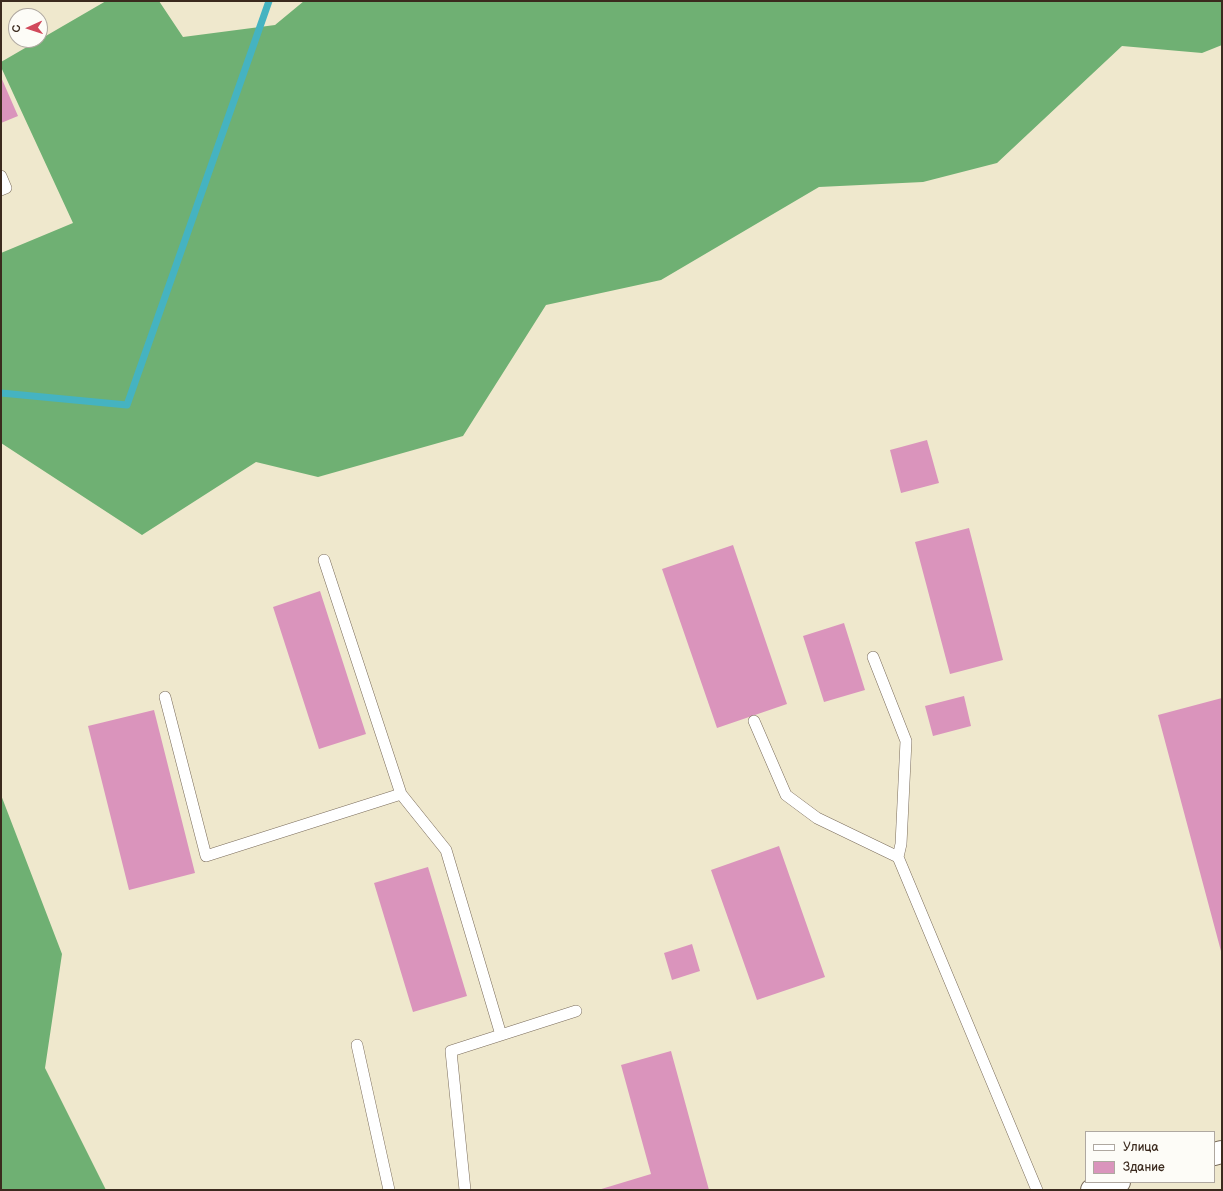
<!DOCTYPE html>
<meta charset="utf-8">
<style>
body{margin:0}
#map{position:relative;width:1223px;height:1191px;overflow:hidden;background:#efe8cd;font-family:"Balsamiq Sans",sans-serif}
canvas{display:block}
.frame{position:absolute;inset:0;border:2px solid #3b2a1e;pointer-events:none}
.legend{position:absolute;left:1085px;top:1131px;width:130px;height:52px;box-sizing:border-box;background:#fdfcf7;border:1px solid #afa8a0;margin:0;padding:5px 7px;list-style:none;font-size:12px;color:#3b2a1e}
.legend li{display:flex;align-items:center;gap:8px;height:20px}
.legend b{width:20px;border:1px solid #afa8a0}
.north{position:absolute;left:8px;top:8px;width:40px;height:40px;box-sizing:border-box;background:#fdfcf7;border:1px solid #afa8a0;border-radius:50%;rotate:267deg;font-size:11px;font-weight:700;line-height:16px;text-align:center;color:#3b2a1e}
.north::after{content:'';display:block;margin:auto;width:14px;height:18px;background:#d1495b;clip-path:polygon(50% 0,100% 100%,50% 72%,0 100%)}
</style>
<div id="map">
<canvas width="1223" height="1191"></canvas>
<div class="frame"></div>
<ul class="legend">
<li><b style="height:5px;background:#fff"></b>Улица</li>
<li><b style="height:11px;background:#da94bc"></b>Здание</li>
</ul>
<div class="north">С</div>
</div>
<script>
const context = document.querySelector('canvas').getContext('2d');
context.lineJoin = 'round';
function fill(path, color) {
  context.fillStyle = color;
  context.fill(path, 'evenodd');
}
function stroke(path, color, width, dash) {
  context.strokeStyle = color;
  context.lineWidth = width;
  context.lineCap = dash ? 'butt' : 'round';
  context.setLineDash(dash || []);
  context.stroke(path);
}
fill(new Path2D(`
 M106 1H159L183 37 275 25 304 1H1222V45L1202 53 1122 46 997 163 923 182 819 187 661 280 546 305 463 436 318 477 256 462 142 535 1 443V253L73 223 1 67V62Z
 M1 795 62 954 45 1068 106 1190H1Z`), '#6fb073');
stroke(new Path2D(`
 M1 393 127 405 269 1`), '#45b3c1', 7);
fill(new Path2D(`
 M1 77 18 116 1 123Z
 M927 440 939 483 901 493 890 450Z
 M969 528 1003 660 950 674 915 542Z
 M733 545 787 704 717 728 662 569Z
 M320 591 366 734 319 749 273 607Z
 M844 623 865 690 824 702 803 636Z
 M964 696 971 726 933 736 925 706Z
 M1222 698V955L1158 715Z
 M154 710 195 873 129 890 88 726Z
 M779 846 825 977 757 1000 711 870Z
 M428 867 467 996 413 1012 374 883Z
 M692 944 700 971 672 980 664 953Z
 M671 1051 709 1190H598L651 1174 621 1065Z`), '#da94bc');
const lane = new Path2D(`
 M1 176 6 188 1 190
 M324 560 401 794 446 850 501 1035
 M873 657 906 741 901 844 898 857 1037 1190
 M165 697 206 856 401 794
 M754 721 786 795 817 818 898 857
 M357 1045 389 1190
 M465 1190 451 1051 576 1011`);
const secondary = new Path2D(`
 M1214 1154 1222 1152
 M1092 1190 1119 1182`);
stroke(lane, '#7a6c5b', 12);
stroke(secondary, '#7a6c5b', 24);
stroke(lane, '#fff', 11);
stroke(secondary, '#fff', 22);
</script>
